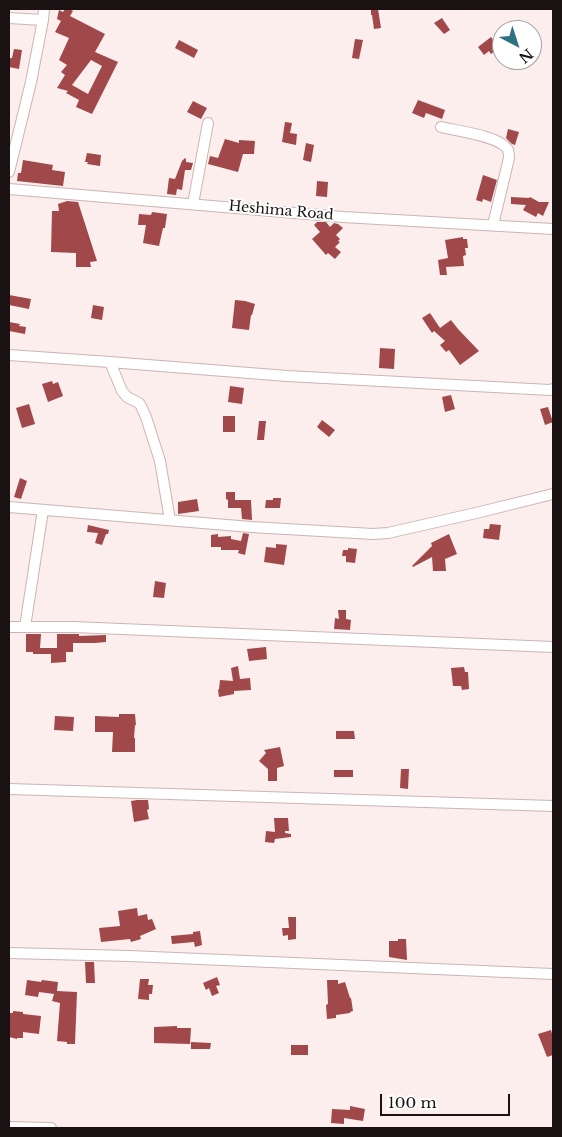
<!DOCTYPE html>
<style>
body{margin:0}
#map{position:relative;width:562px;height:1137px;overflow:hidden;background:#fceeed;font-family:"Libre Baskerville",serif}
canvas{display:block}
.frame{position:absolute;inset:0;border:10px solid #1a1212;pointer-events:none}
.north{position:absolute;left:492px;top:20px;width:50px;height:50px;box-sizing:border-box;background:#fff;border:1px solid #a3a0a0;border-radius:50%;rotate:140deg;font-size:14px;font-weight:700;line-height:20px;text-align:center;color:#1a1212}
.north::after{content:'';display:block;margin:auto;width:18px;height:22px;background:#2d7281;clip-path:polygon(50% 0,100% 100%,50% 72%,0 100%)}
.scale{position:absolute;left:380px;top:1094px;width:130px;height:22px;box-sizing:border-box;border:2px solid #1a1212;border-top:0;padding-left:6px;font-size:15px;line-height:18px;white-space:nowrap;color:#1a1212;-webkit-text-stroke:4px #fff;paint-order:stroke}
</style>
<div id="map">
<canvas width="562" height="1137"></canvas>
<div class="frame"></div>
<div class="north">N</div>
<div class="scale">100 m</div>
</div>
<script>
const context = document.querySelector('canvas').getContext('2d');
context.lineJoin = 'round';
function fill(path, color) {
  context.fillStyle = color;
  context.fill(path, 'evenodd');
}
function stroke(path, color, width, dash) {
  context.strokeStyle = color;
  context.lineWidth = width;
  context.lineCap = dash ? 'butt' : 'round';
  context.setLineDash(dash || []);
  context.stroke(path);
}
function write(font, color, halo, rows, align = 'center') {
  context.font = font + ' "Libre Baskerville",serif';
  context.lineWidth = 4;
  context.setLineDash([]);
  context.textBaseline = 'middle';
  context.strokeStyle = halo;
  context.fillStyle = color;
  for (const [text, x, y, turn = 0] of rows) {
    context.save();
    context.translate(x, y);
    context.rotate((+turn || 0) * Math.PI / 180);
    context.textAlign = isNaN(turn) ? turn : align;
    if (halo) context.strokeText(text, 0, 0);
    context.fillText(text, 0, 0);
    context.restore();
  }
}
fill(new Path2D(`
 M65 9H69L73 11 70 16 105 34 95 52 118 62 92 114 76 107 79 100 66 93 68 91 57 88 65 75 61 72 67 65 59 60 69 38 55 32 61 21 57 19 59 10 63 12ZM91 60 102 66 88 94 72 85Z
 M371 9H378L381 28 374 29 372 15H371Z
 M442 18 450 30 444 34 434 23Z
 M491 37 499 48 491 54 489 51 484 55 478 47Z
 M355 39 363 40 359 59 352 58Z
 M179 40 198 50 194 58 175 48Z
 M14 49 22 50 19 69 9 67V58H12Z
 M418 100 445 110 442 119 426 113 424 118 412 113Z
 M193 101 207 108 201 119 187 112Z
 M285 122 292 123 290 133 297 134 296 145 282 142Z
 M508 129 519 132 515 145 512 144 506 138Z
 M225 139 239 143V140L255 141 254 154H243L238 172 208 164 210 156 218 158Z
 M306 143 314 145 311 162 303 160Z
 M87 153 101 155 100 166 87 164 88 162H85Z
 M185 158 186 159V162L193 163 191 170H185L182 190 177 189 176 195 167 194 169 178 175 179 182 161Z
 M23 160 53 165 52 170 65 172 63 186 17 181 18 173H21Z
 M483 175 497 180 491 202 483 199 482 202 476 200Z
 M317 181 328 182 327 197 316 196Z
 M511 197 529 198 530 197 539 202H549L543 216 538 213 536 217 523 210 526 205 511 204Z
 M67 201 78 202 97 261 90 262 91 267H76V253L51 252 52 211H59L58 204Z
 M152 212 167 214 165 228H163L159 246 143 243 146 225H138L139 214 151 215Z
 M317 222H326L330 227 334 223 338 224 343 228 336 235 340 239 338 241 340 242 335 247 341 252 335 259 328 253 326 255 312 239 320 232 314 225Z
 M463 237V239H467L468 248H465L466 255 463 256 464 266 446 267 447 275H440L438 260 448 258 445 240Z
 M9 295 31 299 29 309 9 305Z
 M235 300 245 301 255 304 252 315H251L249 330 232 328Z
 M93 305 104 307 102 320 91 318Z
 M430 313 440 328 451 320 458 329 479 351 460 365 449 350 446 352 440 345 445 341 434 331 432 333 422 318Z
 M9 322 20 324 19 326 26 327 25 334 9 331Z
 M380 348 395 349 394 369 379 368Z
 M52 381 53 384 58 382 63 396 48 402 42 384Z
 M230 386 244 388 242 404 228 402Z
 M451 395 455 409 445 412 442 397Z
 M29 404 35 424 22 428 16 408Z
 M548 407 553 422 545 425 540 409Z
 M223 416H235V432H223Z
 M322 420 335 430 329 437 317 427Z
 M259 421H266L264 440H257Z
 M20 478 27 481 21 499 14 497Z
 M226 492H235V500H251L252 520 242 519 241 508H228V500L226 499Z
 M273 498H281L280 508H265L266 500H273Z
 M197 499 199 511 178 514V502Z
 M490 524 501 525 499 540 483 538 484 529H489Z
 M88 525 109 530 108 534H106L102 545 95 543 98 533 87 532Z
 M243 533 249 534 245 555 238 553 239 550H221V547H211V535L218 534V537L231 536V539L241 541Z
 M449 534 457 554 445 559 446 571H433L432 557 413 567 412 566 432 546 431 543Z
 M276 544 287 545 284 565 264 562 266 547 276 548Z
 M348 548 357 549 355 563 346 562V556H342L343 550H348Z
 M155 581 166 583 164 598 153 597Z
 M338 610H346V619L351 620 350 630 334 629 335 618 339 619Z
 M26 634H41L40 648H57V634H79V636L106 635V642L95 643H73V652H66V662L51 663V654H33V652H26Z
 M266 647 267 659 249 661 247 649Z
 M238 666 240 679 250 678 251 690 234 691V694L219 697 218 690 219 689 220 680 233 681 231 668Z
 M464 667 465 672H468L469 689 462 690 461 686H453L451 668Z
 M119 714H135L136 725H135L134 738H135V752H112L113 732H95V716L119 717Z
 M55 716 74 717 73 731 54 730Z
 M336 731H354L355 739H336Z
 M280 747 284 766 277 768V781H268V769L259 761 266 753 264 750Z
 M401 769H409L408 789 400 788Z
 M334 770H353V777H334Z
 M137 800H148L149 809 147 810 149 819 134 822 131 801Z
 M274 818H288L289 831H285V833L291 834V837L275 839 274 843 265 842 266 831 275 832Z
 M137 908 138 916 147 914 148 920 152 919 156 929 140 936 141 939 131 942 130 939 101 942 99 928 120 926 118 911Z
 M288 917H296V939L288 940V935L283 936 282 928H289Z
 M200 931 202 945 195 947 194 942 172 944 171 936 193 934V932Z
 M398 939H406L407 960 389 957V941H398Z
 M85 962H94L95 983H86Z
 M217 977 220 985 216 986 219 993 212 996 209 988 206 990 203 983Z
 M140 979H149L148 985H153L152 994H149V1000L138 999Z
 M27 980 41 982 42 980 58 982 57 991 77 992 75 1044H67V1042L57 1041 60 1003 52 1001 54 994 39 992 38 997 25 995Z
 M327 980H338V984L345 982 350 998H351L353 1011 350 1012V1013L336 1015V1018L327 1019 326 1005 328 1004Z
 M13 1011 23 1012V1014L41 1016 39 1034 23 1032V1038H17V1039L9 1037V1013H13Z
 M177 1026V1028H191L190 1044 154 1043V1027Z
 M551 1030 553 1037V1055L547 1057 538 1034Z
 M191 1042 211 1043 210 1049H191Z
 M291 1045H308V1055H291Z
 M350 1106 365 1109 363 1121 344 1118V1124L331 1123 332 1109 350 1110Z`), '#a0484a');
const minor = new Path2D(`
 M9 18 43 20
 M441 127C457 131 501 136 508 150 509 153 509 156 509 158L493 225
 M9 172 31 82 43 20 44 9
 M9 189 343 217 553 229
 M193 204 208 123
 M9 355 110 362 287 376 550 390 553 389
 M110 362 122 391 127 397 139 403 141 406 146 417 160 461 170 520
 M9 507 251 527 373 534 388 533 476 513 553 494
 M9 627H73L553 647
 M25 627 43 510
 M9 789 553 806
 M9 953 129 956 553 974
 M9 1127 51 1128`);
stroke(minor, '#cbb5b4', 12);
stroke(minor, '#fff', 10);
write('14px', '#1a1212', '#fff', [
 ["Heshima Road",281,211,5]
]);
</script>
